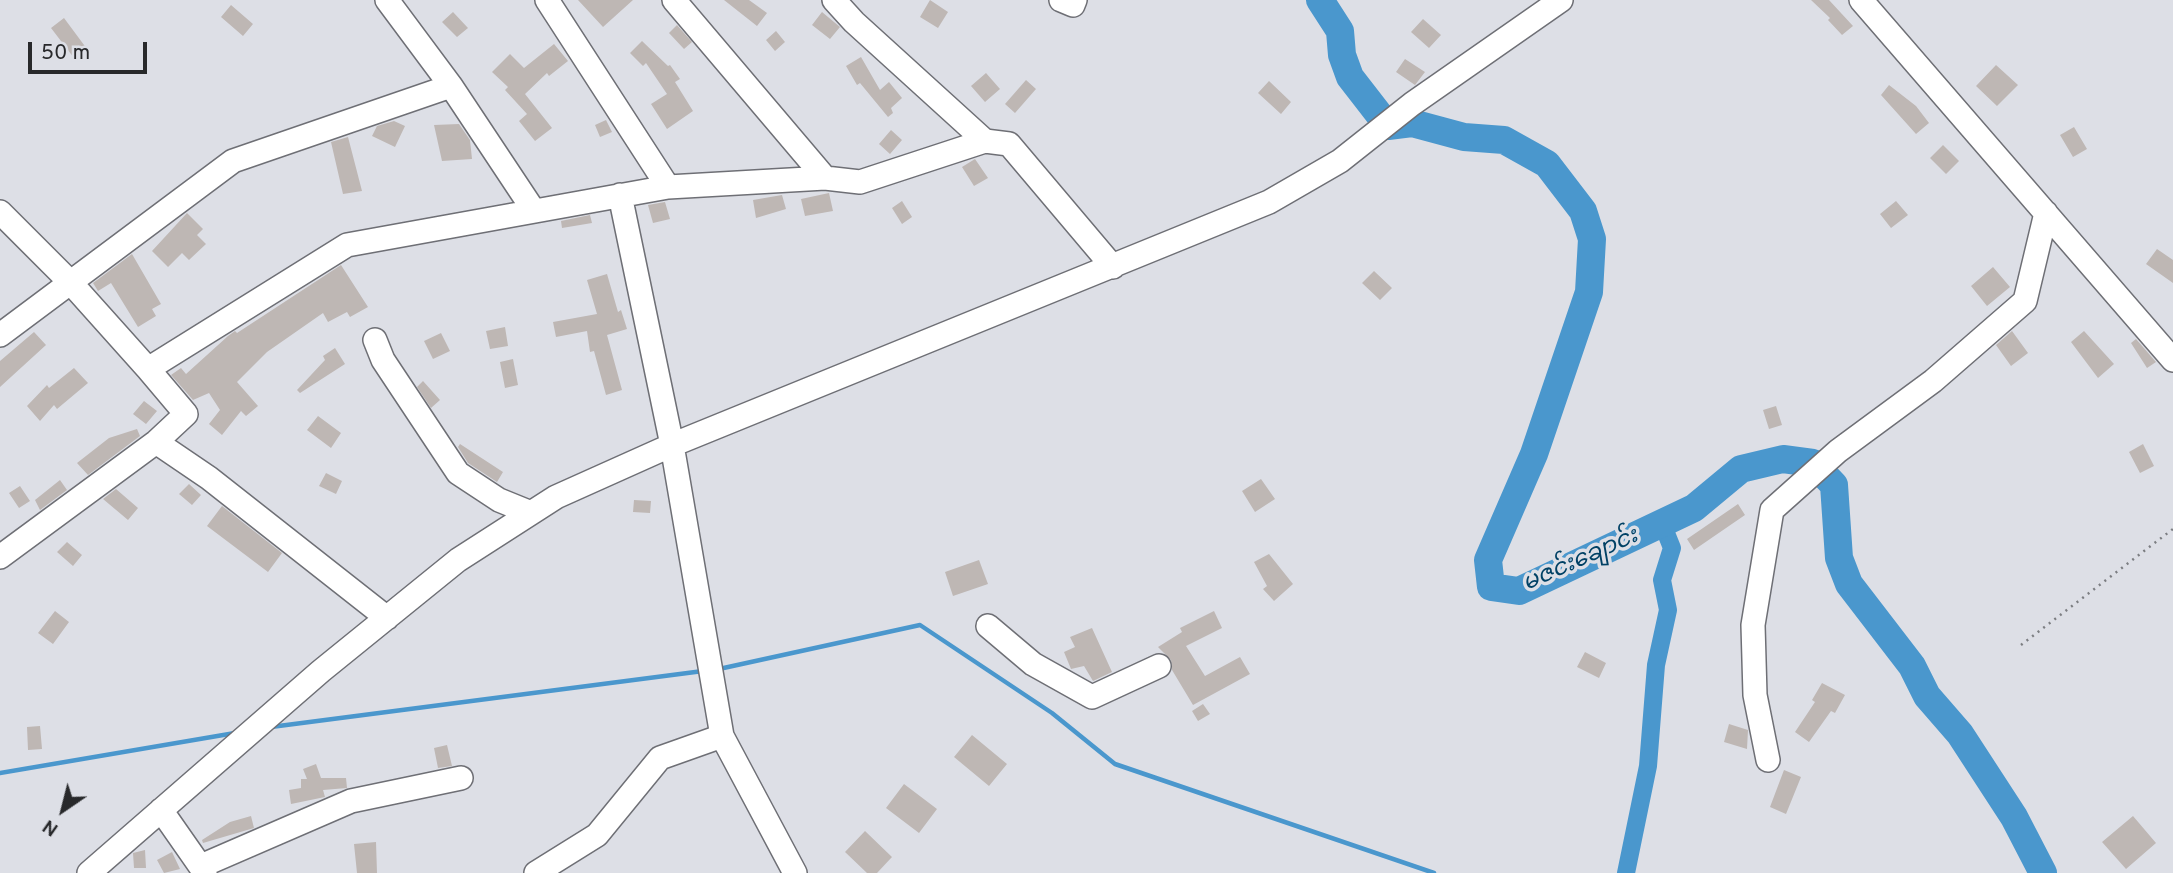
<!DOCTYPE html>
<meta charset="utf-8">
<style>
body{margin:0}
#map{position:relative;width:2173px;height:873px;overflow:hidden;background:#dddfe6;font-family:Overpass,sans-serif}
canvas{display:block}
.north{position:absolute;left:28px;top:775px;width:70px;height:70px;-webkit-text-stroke:5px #dddfe6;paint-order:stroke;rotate:215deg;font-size:19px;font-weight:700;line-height:28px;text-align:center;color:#28292b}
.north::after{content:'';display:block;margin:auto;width:24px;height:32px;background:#28292b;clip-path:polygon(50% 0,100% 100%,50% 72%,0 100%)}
.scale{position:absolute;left:28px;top:42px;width:119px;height:32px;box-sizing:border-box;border:4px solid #28292b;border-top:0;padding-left:9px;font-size:21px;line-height:24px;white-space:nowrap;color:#28292b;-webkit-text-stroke:5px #dddfe6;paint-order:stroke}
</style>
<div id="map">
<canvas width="2173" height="873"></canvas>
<div class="north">N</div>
<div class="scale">50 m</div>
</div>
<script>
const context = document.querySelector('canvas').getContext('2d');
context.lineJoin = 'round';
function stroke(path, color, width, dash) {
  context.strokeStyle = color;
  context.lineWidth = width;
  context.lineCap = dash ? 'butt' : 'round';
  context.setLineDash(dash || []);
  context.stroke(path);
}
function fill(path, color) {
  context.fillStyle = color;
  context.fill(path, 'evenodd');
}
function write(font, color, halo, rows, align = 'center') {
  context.font = font + ' Overpass,"Noto Sans Myanmar",sans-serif';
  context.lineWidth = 7;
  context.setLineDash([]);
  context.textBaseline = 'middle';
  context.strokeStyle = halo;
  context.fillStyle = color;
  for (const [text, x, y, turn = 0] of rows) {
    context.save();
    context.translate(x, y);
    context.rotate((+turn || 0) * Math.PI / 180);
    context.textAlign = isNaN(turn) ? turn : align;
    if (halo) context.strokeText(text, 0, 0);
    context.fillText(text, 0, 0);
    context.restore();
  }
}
stroke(new Path2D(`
 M719 669 920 625 1052 713 1115 764 1434 873
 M271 727 703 671
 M0 773 235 733`), '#4a97cd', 4.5);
stroke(new Path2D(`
 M1626 873 1648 766 1656 665 1668 610 1662 580 1672 548 1662 523`), '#4a97cd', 18);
stroke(new Path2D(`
 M1320 0 1340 31 1342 55 1350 77 1388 126 1412 123 1464 137 1504 140 1547 164 1583 211 1592 239 1589 292 1534 454 1488 560 1491 587 1519 591 1694 508 1741 469 1783 459 1813 463 1834 485 1839 558 1849 584 1912 666 1927 696 1960 734 2014 817 2043 873`), '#4a97cd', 28);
fill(new Path2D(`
 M578 0H633L603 27Z
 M724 0H749L767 13 757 26Z
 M930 0 948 12 938 28 920 17Z
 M1811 0H1829L1853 26 1842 35 1828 20 1830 18Z
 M231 5 253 24 243 36 221 17Z
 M453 12 468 28 457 37 442 22Z
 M822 12 840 27 830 39 812 25Z
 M64 18 87 49 74 58 51 28Z
 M1423 19 1441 35 1429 48 1411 32Z
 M677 25 692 42 684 49 669 33Z
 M776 31 785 42 775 51 766 40Z
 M642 41 668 66 670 65 680 79 675 82 693 111 667 129 651 104 667 94 646 63 643 66 630 53Z
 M554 44 568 61 549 76 547 73 525 94 552 128 535 141 519 121 527 114 505 90 508 87 492 72 510 54 524 68Z
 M861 57 880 90 889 82 902 98 891 108 893 113 888 117 860 83 857 85 846 66Z
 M1405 59 1425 72 1415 85 1396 72Z
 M1996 65 2018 85 1997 106 1976 86Z
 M986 73 1000 89 985 102 971 86Z
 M1026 80 1036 89 1015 113 1005 104Z
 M1269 81 1291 102 1281 114 1258 93Z
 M1889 85 1916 106 1929 123 1916 134 1881 95Z
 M606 120 612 132 600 137 595 125Z
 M394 121 405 126 395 147 372 136 377 126Z
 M459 124 470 140 472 159 442 161 434 125Z
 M2074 127 2087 149 2073 157 2060 135Z
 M891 130 902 140 890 154 879 144Z
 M348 137 362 191 343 194 331 142Z
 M1943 145 1959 161 1946 174 1930 158Z
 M975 159 988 178 974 186 962 167Z
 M829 193 833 211 805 216 801 199Z
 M782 195 786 209 756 218 753 200Z
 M902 201 912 217 902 224 892 208Z
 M1896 201 1908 215 1891 228 1880 214Z
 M665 202 670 219 653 223 648 205Z
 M187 213 203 229 197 235 206 244 189 260 182 253 168 267 152 251Z
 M590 215 592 223 562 228 561 221Z
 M2157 249 2173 260V283L2146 264Z
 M132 254 161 304 152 309 156 316 138 327 111 283 98 291 93 283Z
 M341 265 368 307 350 317 347 312 328 322 323 313 267 352 237 382 258 406 246 416 241 411 222 435 209 424 220 410 209 393 193 400 171 375 181 368 186 374 228 336 235 331 237 333Z
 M1993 267 2010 287 1987 306 1971 286Z
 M1374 271 1392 288 1380 300 1362 283Z
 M607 274 618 312 621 310 627 329 607 335 622 390 606 395 594 351 590 352 587 331 556 337 553 322 597 314 587 280Z
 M505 327 508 346 490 349 486 331Z
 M2012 331 2028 353 2011 366 1996 345Z
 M2084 331 2114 364 2098 378 2071 342Z
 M34 332 46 345 0 387V361Z
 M441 333 450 351 433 359 424 341Z
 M2136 339 2156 362 2147 368 2131 343Z
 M335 348 345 364 300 393 297 390 325 360 323 356Z
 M513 359 518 385 505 388 500 362Z
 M74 368 88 383 57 409 54 405 40 421 27 406 47 385 49 388Z
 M423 381 440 400 431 408 417 387Z
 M144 401 157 411 146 424 133 414Z
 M1776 406 1782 425 1769 429 1763 410Z
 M318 416 341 433 331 448 307 430Z
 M137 429 140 436 88 475 77 463 109 438Z
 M460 444 503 472 497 482 468 463 458 447Z
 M2143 444 2154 466 2140 473 2129 452Z
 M326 473 342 481 336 494 319 486Z
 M1261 479 1275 499 1255 512 1242 491Z
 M60 480 67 490 40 510 35 500Z
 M189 484 201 495 192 505 179 494Z
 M20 486 30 501 19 508 9 493Z
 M116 489 138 508 128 520 103 499Z
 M634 500 651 501 650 513 633 512Z
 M1738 504 1745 515 1694 550 1687 539Z
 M222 506 282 553 268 572 207 526Z
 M67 542 82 555 73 566 57 552Z
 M1269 554 1293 584 1274 601 1263 589 1267 586 1254 562Z
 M979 560 988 584 953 596 945 572Z
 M55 611 69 622 53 644 38 633Z
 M1214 611 1222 628 1186 646 1205 676 1240 657 1250 674 1193 705 1172 670 1171 660 1158 647 1182 632 1180 628Z
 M1092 628 1112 672 1093 681 1084 666 1071 669 1064 652 1075 647 1070 637Z
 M1585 652 1606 663 1599 678 1577 667Z
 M1822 683 1845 695 1835 713 1831 711 1809 742 1795 732 1815 702 1812 700Z
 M1203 704 1210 714 1198 721 1192 711Z
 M1729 724 1748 730 1747 749 1724 742Z
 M40 726 42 749 28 750 27 727Z
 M972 735 1007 764 989 786 954 757Z
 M447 745 452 766 438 768 434 748Z
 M316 764 321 778H346L347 788 323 790 325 797 291 804 289 790 301 788V779H307L303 769Z
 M1784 770 1801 777 1786 814 1770 807Z
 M904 784 937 809 919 833 886 808Z
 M251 816 254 828 203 843 202 840 230 822Z
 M2133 816 2156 843 2126 869 2102 842Z
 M865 831 892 857 877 873H867L845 852Z
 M376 842 377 873H357L354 844Z
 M145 850 146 868H134L133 853Z
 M172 852 180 869 164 873 157 860Z`), '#beb7b4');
const minor = new Path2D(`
 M387 0 451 86 534 211
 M547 0 668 187
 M674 0 825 178
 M1061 0 1073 5 1075 0
 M1861 0 2173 360
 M985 141 1009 144 1113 267
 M620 195 672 445 722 736 795 873
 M0 212 71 283 148 369
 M0 335 233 161 451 86
 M375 340 383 360 458 473 499 500 531 513
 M156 442 209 478 387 618
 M0 557 156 442 186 414 148 369 347 245 668 187 825 178 860 182 985 141 854 22 834 0
 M988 626 1033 664 1092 697 1159 666
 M1768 760 1755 695 1753 625 1772 510 1838 451 1933 381 2025 301 2046 213
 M161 810 205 873
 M201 866 351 801 461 778
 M89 873 321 671 458 560 556 497 672 445 1269 202 1340 161 1412 104 1561 0
 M536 873 597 835 660 758 722 736`);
stroke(minor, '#6e6f75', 26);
stroke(new Path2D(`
 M2021 645 2173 529`), '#7c7e82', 2.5, [2, 5]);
stroke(minor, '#fff', 23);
write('italic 23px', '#004165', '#dddfe6', [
 ["မဇင်းချောင်း",1581,561,-24]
]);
</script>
